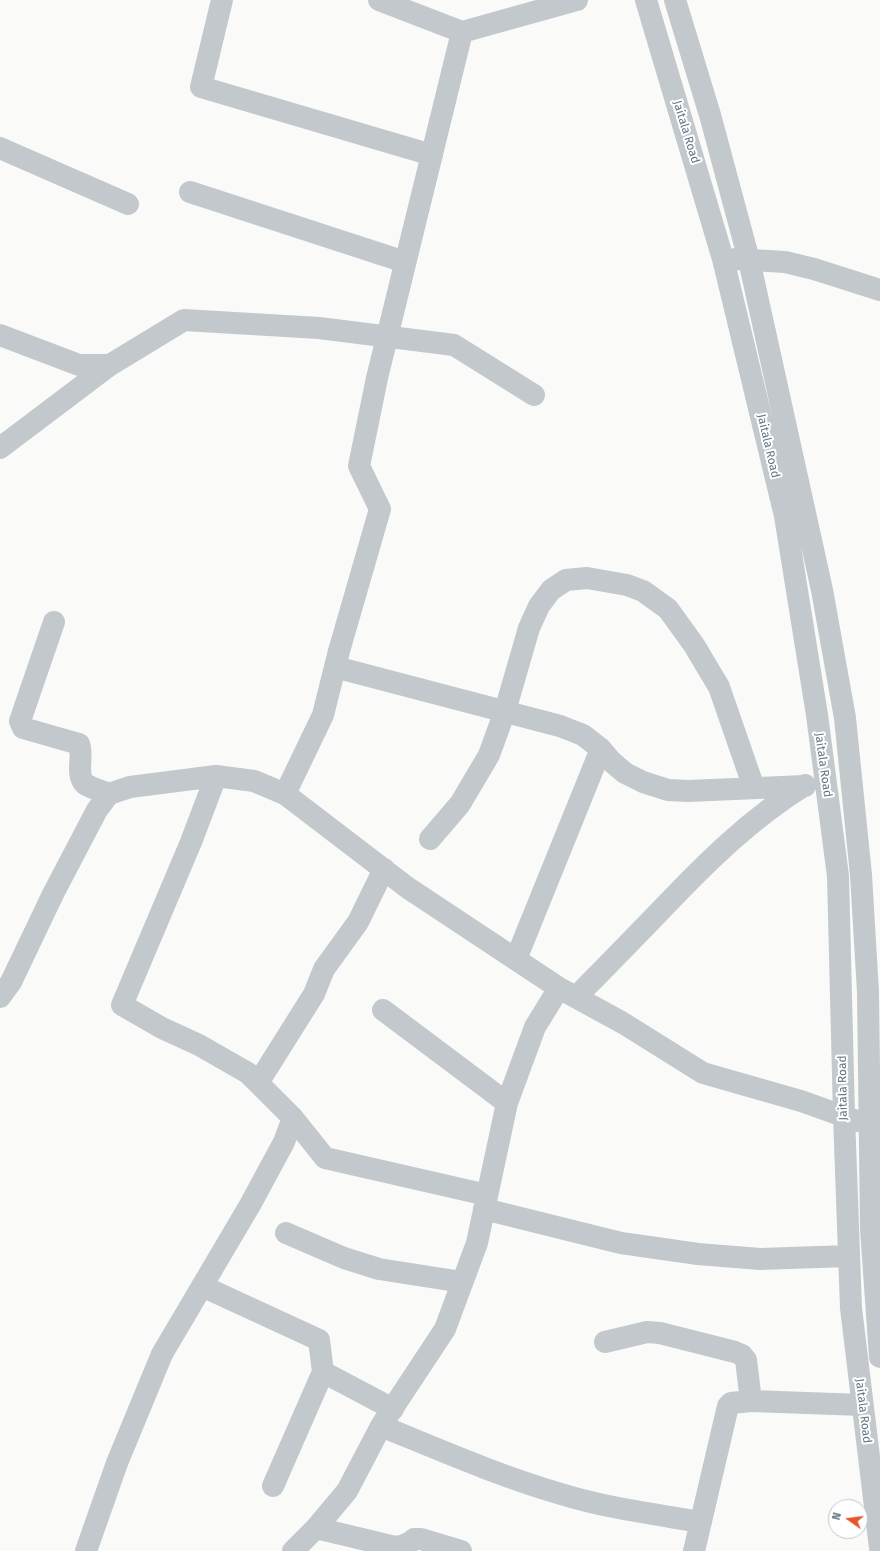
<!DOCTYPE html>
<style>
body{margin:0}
#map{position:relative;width:880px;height:1551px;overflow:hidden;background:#fafaf8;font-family:"Fira Sans",sans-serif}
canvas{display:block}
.north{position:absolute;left:828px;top:1499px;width:40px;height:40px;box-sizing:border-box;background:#fff;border:1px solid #c1c8cd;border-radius:50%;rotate:284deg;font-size:11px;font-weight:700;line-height:16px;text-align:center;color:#657683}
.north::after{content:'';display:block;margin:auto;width:14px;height:18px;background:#e4572e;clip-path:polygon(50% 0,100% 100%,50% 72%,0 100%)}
</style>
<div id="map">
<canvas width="880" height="1551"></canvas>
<div class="north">N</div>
</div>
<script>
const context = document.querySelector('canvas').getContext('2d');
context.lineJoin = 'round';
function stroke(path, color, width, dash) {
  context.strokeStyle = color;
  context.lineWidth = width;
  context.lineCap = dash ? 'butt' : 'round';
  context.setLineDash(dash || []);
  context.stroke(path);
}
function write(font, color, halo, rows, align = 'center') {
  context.font = font + ' "Fira Sans",sans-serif';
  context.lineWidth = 4;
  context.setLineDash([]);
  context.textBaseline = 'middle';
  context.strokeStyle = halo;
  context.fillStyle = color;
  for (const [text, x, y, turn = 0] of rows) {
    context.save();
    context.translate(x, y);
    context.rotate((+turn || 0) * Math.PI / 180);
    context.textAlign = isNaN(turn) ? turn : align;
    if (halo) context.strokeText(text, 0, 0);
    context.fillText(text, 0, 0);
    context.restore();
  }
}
stroke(new Path2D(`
 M222 0 201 87 432 155
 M379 0 462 32 577 0
 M646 0 723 259 785 516 817 715 838 876 844 1116 851 1308 880 1548
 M675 0 710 115 749 260 822 590 845 718 861 875 868 992 871 1229 880 1357
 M0 148 128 204
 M190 192 405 262
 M735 259 785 262 814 269 880 290
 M0 335 79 365H110
 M0 448 110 365 184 320 319 328 454 345 534 395
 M54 622 20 721 23 728 79 744C84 756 75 775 85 784 91 788 102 791 109 794
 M335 667 560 726 583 735 601 749 612 762 625 773 643 782 668 790 688 791 805 786
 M285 794 323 715 339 651 380 509 359 466 377 378 462 32
 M430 839 460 804 489 755 505 711 529 628 539 606 551 590 566 580 587 578 627 585 643 591 668 609 694 645 719 687 754 788
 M516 959 601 749
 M0 997 11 982 53 894 97 810 109 794 130 787 216 776 254 781 285 794 408 888 559 988 623 1023 703 1073 801 1101 857 1121
 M576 997C605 968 634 938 663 908 706 863 751 818 805 785
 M383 1010 507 1103
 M258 1083 314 994 324 969 358 922 384 869
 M293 1118 325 1158 487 1195
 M484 1209 621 1243 698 1254 760 1259 849 1256
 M286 1233 344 1258 379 1269 462 1282
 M202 1286 319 1340 323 1372 393 1409
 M605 1342 647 1332 660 1333 735 1352 742 1355 746 1360 751 1401
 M381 1426C440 1450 499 1476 561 1494 606 1508 654 1514 701 1522
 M273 1486 323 1372
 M316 1528 391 1546 399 1547 409 1543 414 1539H421L461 1551
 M86 1551 117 1463 162 1354 250 1205 284 1142 293 1118 248 1073 199 1045 162 1028 122 1005 191 842 216 776
 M293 1551 316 1528 347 1491 381 1426 445 1329 477 1243 507 1103 535 1027 559 988
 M694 1551 728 1406 731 1403 751 1401 862 1405`), '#c3c8cc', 22);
write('12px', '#657683', '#fff', [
 ["Jaitala Road",686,132,73],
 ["Jaitala Road",768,446,77],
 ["Jaitala Road",823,765,82],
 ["Jaitala Road",843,1088,-91],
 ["Jaitala Road",863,1411,83]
]);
</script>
